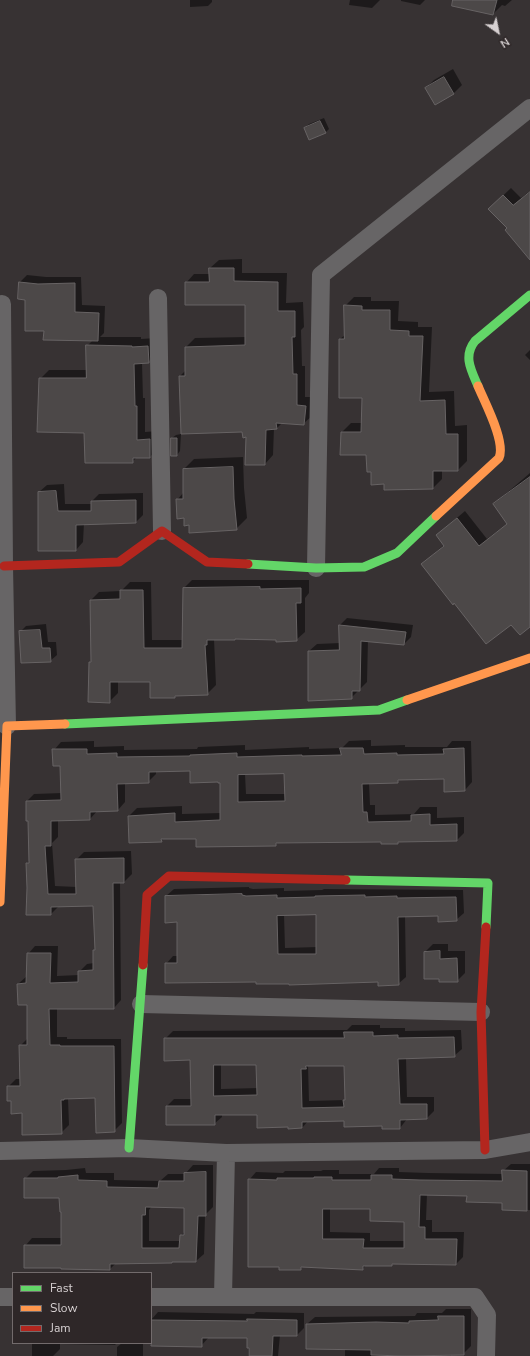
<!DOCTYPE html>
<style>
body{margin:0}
#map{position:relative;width:530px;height:1356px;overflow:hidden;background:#373233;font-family:"Nunito Sans",sans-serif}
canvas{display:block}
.legend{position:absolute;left:12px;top:1272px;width:140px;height:72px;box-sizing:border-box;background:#2e2728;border:1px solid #726b6c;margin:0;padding:5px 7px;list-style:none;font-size:12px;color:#d7d1d2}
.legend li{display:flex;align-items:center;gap:8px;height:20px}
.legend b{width:20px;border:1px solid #726b6c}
.north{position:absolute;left:478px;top:12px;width:40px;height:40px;-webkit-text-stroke:3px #2e2728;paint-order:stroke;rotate:147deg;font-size:11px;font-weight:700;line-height:16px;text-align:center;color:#d7d1d2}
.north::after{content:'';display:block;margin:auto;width:14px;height:18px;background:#d7d1d2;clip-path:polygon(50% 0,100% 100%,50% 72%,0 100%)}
</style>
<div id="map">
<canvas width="530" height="1356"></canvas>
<ul class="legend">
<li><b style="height:5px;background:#63d668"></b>Fast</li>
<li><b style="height:5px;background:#ff974d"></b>Slow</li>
<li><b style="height:5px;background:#b3261e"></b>Jam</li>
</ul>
<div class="north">N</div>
</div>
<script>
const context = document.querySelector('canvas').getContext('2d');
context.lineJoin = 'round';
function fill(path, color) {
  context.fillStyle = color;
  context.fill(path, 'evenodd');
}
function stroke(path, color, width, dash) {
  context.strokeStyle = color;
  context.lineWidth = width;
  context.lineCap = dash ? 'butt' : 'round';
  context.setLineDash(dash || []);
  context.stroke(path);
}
fill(new Path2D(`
 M190 0H212V2L208 6 190 7Z
 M350 0H380L372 8 349 5Z
 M401 0H425L420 5 401 1Z
 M458 0H512L505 6 502 5 493 14Z
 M453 69 462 85 454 93 435 104 426 88 434 80Z
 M324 118 329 129 325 133 305 128 309 124Z
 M511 188 521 198 530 191V259L508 228 489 209Z
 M242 259V273H287L286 303 303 302 304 327 301 330 302 366H305V397H314L312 416 303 424 282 423 277 428H274L273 455 265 464 243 431 180 376 186 370V347L195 338 246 337V304L186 283 194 274H210V268L219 260Z
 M27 275 46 277H81L82 305 105 306 104 333 100 337H141V339L156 338 157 353 148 362 142 363 143 398H145V432L158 431V448L150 457H137L132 462 40 379 49 370H87V346L93 340 45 330 26 299 20 282Z
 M354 297H371V301H399L398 321 418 322V327H432L429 392 454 391 455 426 467 425V461L458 470H442V479L433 488 385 489V483L372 471 367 454 342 432 351 423H363V397L340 339 345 335V306Z
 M530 350V360L525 355Z
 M181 434 180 451 177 455 172 438 176 435Z
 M243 457 244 488 247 518 236 529 190 524 185 517 177 500 184 492V469L194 459Z
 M530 473V626L511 623 455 602 422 564 444 545 437 535 465 511 487 539 508 523 494 504Z
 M64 484 65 504H92V501L99 494 143 493V515L136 522 84 523 83 542 76 550 39 492 47 485Z
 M192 580H309V593L305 598V632L296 640 235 638 214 639 216 685 207 694 177 695 175 697 151 681H118V693L109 702 90 662 92 660 91 600 99 592 121 591 130 582H151L152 640H183L184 588Z
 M347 618 413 625 411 637 404 644 368 640 367 682 351 698 309 651 317 644 340 643V625Z
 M46 624 48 642H56L57 655 50 661 20 632 26 626Z
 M371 740V746L405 745V747H447L452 741H471L472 782 465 790 445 778 400 779 397 782 369 783 370 805H375V815L414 814 420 807H437V818L464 817V833L457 840 399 841 397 843 382 841 279 842 275 845 197 838H164L161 841 130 842 129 816 137 808 182 806V814L221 813V782L191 770 156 771V774L148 782H125V802L118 810H98L90 819 58 820V837L52 843 55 886 77 887 76 860 84 852 131 851 132 874 124 882H120L121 1000 114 1008H57V1037H67V1039H121L122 1123 114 1131 96 1097 68 1098 69 1125 61 1133 23 1112 12 1100 8 1087 16 1079H20V1046L28 1038V1004L18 984 27 976 28 954 35 946H58L57 976 79 975V972L87 964 94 963V951L96 948 94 905 59 906 51 914 28 888 27 863 30 860 29 820 27 801 34 794 62 793 61 765 54 750 61 742 94 741V747L124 746V750L197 749 198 747 245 745V750L309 747V749L342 748 349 741ZM285 773 286 794H246L245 774Z
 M249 887V888L253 889 284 888V891L322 890 324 889 463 890 464 913 456 920 439 915 405 916 406 977 398 984 379 981 290 983 257 982 166 964 173 956H178V921L166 896 174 889ZM284 914H317V947L285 948Z
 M433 944H448V951H465V973L457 981 440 978H425V952Z
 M352 1025H380V1028H405V1031L461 1030 462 1049 454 1056 406 1058 407 1097H434V1111L427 1118 407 1119 400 1128 345 1120 308 1121 302 1128 289 1126 258 1114H222V1117L214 1124 167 1106 174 1099H192L191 1059 165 1039 173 1031 347 1030ZM221 1064H257L258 1088 221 1089ZM308 1065H345V1100L309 1101Z
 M511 1164H530V1210L503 1209V1202L468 1195 427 1194 426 1220H432V1232H464L463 1257 456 1264H393L391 1265H366L363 1269 303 1267 300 1269 249 1180 256 1172 283 1173 285 1171H321L323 1170H339V1174H374L379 1168H399V1172L428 1173 503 1174V1171ZM330 1208H371L405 1221V1241H370V1233L330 1232Z
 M193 1165H213V1207L205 1215 204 1254 196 1261 116 1263 110 1269 62 1268 25 1246 32 1238H62V1211L60 1197 25 1179 33 1171 66 1170 85 1168 86 1173H114V1180L160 1181 168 1174H185ZM152 1206 185 1207V1231L181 1236 180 1241H149V1210Z
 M446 1309H471V1346L463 1354H451V1356H345V1349L307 1324 315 1317 415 1316 417 1313H442Z
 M158 1312 254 1314 256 1312 304 1313V1328L297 1335H280L278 1356H248V1337H209L201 1346 150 1345V1343H151V1320Z
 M32 1343H117L115 1345 60 1344V1349L53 1356H32Z
 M122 1343H143V1356H117V1347Z`), '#0007');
const building = new Path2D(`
 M453 0H497L493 15 452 6Z
 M444 77 454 94 435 105 425 88Z
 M320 121 326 133 309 140 304 128Z
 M530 192V260L505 230 507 228 488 209 503 195 513 205Z
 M209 268H234V281L278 282V311H295V337H292L293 374H297V405L306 406 304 425 276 423 277 429 266 430 265 465H245L246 437 243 438 242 432 181 434 179 376H185V347L245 345V305H185V282H209Z
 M19 282 38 284 75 283V312L99 313 98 341 43 340 44 331H25V300L18 299Z
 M344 305 362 306V310H390V330L409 331V336H423L420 401 445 400 446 434H458V471H433V489L384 490V484L371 485V472H367L366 455H340L341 432H361L362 398H339V339H344Z
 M86 345 132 346V347L148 346 149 363 134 364 135 406H137V440L150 439V458H133V463H85L84 433 37 432 39 378H86Z
 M171 438H177V456H171Z
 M233 467 234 499 237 530 189 533V525L184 526V518L177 519 176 499H183V469Z
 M530 477V627L520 635 511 625 486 644 454 603 453 605 421 564 444 546 436 535 457 518 479 546 507 524 493 504Z
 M56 491 58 511H91V501L136 500V523L76 525V551H38V492Z
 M260 587V589L301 588V603H296L297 641 276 642V640L235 639V640H207V645H205L208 695 175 696V698H150V682H110V703L88 702 89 662H91L90 600 120 599V590H143L144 648H182L183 588Z
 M339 625 406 632 404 645 361 641 360 691H352V699L308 701V651L339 650Z
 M40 630 42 648H50L51 662 21 663 19 631Z
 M340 748H363L364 754 397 753V755L444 754 443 749 464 748 465 791 444 792V779L398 780V783L362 784 363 812H367L368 822 411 821V815L430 814V825L457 824V841L398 842V844H381V842L276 843V846L196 847V839H161L162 842 129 843 128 816 175 813V822L220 820V783H218V782L190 783V771L149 772V783L117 784 118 811 90 812V820L51 821V846H45L48 894H76L75 859 124 858V883H113L114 1009H49L50 1045H60V1046H114L115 1132 96 1133 95 1098 64 1099V1100H61L62 1134 22 1135V1113L11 1114V1101H7V1086H20L19 1045H27V1005H18L17 984 26 983 27 953H51L50 983 78 982V971L93 970V950H95L93 906 51 907V915H26L27 888 26 863H29L28 821H26V801L61 800 60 766H53L52 749H87V754L117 753V757L190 756V755L237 753V757L302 755V756L341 755ZM284 774 285 801 238 802V775Z
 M242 894V895L246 896 277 895V898L315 897V896L365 895V897L397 896V898L456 897 457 921 438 922V916L398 917 399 985 378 986V982L289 985V984H256V982L165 983V963H177V922L165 923V896ZM316 915V954H278L277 916Z
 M440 951V959L457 958 458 982H439V979H424V952Z
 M344 1032H373V1036L398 1035V1038L454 1037 455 1057 398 1059 400 1104H427V1119L400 1120V1129H382V1126L344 1127V1121L302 1122V1128L288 1129V1127L257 1128V1115H215V1125H166V1106H191L190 1060 164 1061V1038H344ZM214 1065H256L257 1095 214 1096ZM306 1066H344L345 1100H343L344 1107 302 1108 301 1069H306Z
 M502 1170 527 1171V1211L502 1210V1203L466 1202 467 1196 420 1195 419 1227H425V1239H457L456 1265 392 1264V1266H363V1270L301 1267V1270H279V1267H248V1179L277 1180V1178H314V1177H332V1180H371V1175H392V1179L420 1180 502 1181ZM323 1209H370V1221L404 1222V1248H363L364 1239H323Z
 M206 1172V1216H198L196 1262H172V1263L110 1264V1270L61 1269V1268H24V1245H61V1212H60L59 1198H24V1178H58V1177L78 1175V1180L107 1181V1187L158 1188 159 1181H184V1173ZM146 1207 184 1208V1235H180L179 1248H142V1215H145Z
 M438 1316H464V1355L404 1356 371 1355V1350L306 1349V1324L376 1322 409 1323V1321L438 1320Z
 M247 1319 297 1320V1336H273L272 1356H249V1348H247V1338H202V1347L151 1346V1320L247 1321Z`);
fill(building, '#4c4848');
stroke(building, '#676364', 1);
stroke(new Path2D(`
 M158 298 162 531
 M2 304 4 566 7 726
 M316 568 321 275 530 108
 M141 1004 481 1012
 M0 1151 129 1148 226 1153 485 1150 530 1142
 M0 1297H13
 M151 1297H475L487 1315 486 1356
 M223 1297 226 1153`), '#676566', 18);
stroke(new Path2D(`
 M478 386C471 370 463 356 475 341L530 295
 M248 564 316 568 364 567 397 553 436 516
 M65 724 379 710 407 700
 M346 880 488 883 486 927
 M129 1148 143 965`), '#63d668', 9);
stroke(new Path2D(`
 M436 516 499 458C506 442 485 403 478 386
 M407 700 530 658
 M0 902 7 726 65 724`), '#ff974d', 9);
stroke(new Path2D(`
 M4 566 119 562 162 531 207 562 248 564
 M143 965 147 895 169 876 346 880
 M485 1150 481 1012 486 927`), '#b3261e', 9);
</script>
